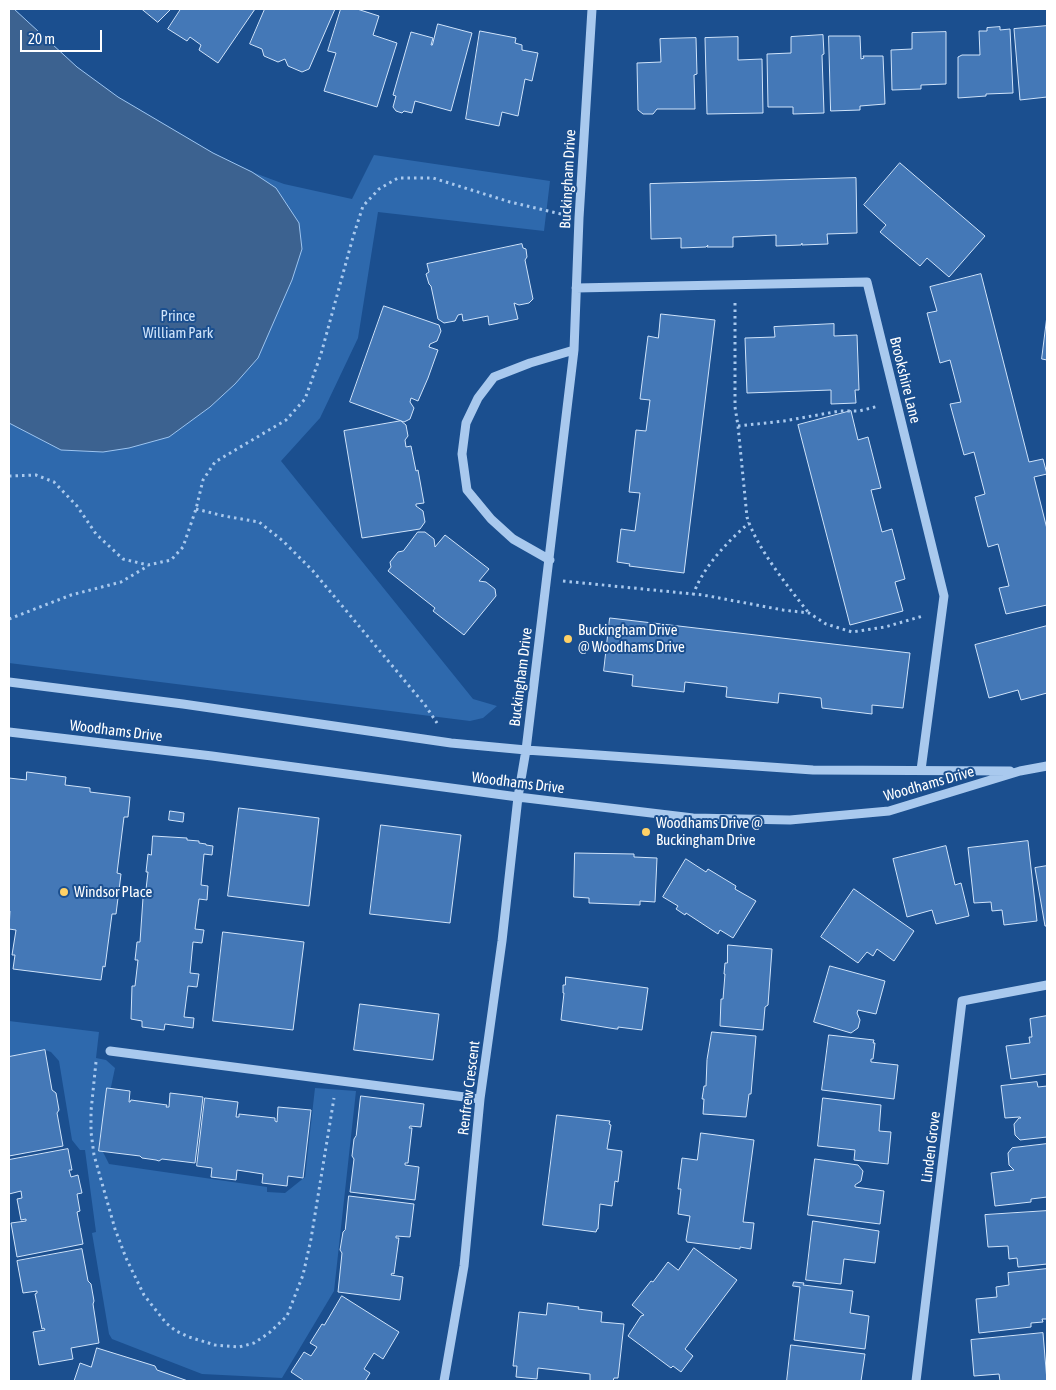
<!DOCTYPE html>
<style>
body{margin:0}
#map{position:relative;width:1056px;height:1390px;overflow:hidden;background:#1b4f8f;font-family:"Asap Condensed",sans-serif}
canvas{display:block}
.frame{position:absolute;inset:0;border:10px solid #fff;pointer-events:none}
.scale{position:absolute;left:20px;top:30px;width:82px;height:22px;box-sizing:border-box;border:2px solid #fff;border-top:0;padding-left:6px;font-size:15px;line-height:18px;white-space:nowrap;color:#fff;-webkit-text-stroke:4px #1b4f8f;paint-order:stroke}
</style>
<div id="map">
<canvas width="1056" height="1390"></canvas>
<div class="frame"></div>
<div class="scale">20 m</div>
</div>
<script>
const context = document.querySelector('canvas').getContext('2d');
context.lineJoin = 'round';
function fill(path, color) {
  context.fillStyle = color;
  context.fill(path, 'evenodd');
}
function stroke(path, color, width, dash) {
  context.strokeStyle = color;
  context.lineWidth = width;
  context.lineCap = dash ? 'butt' : 'round';
  context.setLineDash(dash || []);
  context.stroke(path);
}
function write(font, color, halo, rows, align = 'center') {
  context.font = font + ' "Asap Condensed",sans-serif';
  context.lineWidth = 4;
  context.setLineDash([]);
  context.textBaseline = 'middle';
  context.strokeStyle = halo;
  context.fillStyle = color;
  for (const [text, x, y, turn = 0] of rows) {
    context.save();
    context.translate(x, y);
    context.rotate((+turn || 0) * Math.PI / 180);
    context.textAlign = isNaN(turn) ? turn : align;
    if (halo) context.strokeText(text, 0, 0);
    context.fillText(text, 0, 0);
    context.restore();
  }
}
fill(new Path2D(`
 M9 9H14L77 67 118 97 213 153 252 172 284 184 352 199 374 155 550 181 544 231 378 212 358 338 320 418 281 461 473 699 497 706 483 718 470 721 9 663Z
 M9 1021 99 1032 96 1058 106 1060 115 1068 99 1144 109 1164 267 1187V1192L285 1193 305 1177 315 1088 356 1091 334 1291 282 1378 202 1374 112 1339 109 1334 92 1233 96 1232 85 1150H80L72 1140 59 1061 51 1052 45 1050 9 1057Z`), '#2e69ad');
const water = new Path2D(`
 M9 9H14L77 67 118 97 213 153 252 172 276 188 299 223 302 249 292 280 258 358 235 384 210 407 169 437 129 448 103 452 61 450 9 423Z`);
fill(water, '#3c6290');
stroke(water, '#9cc4f0', 1);
const building = new Path2D(`
 M142 9H171L158 22Z
 M181 9H255L218 63 199 50 201 45 190 37 187 41 168 29Z
 M265 9H335L309 69 302 72 288 66 285 59 278 62 264 56 262 49 250 44Z
 M341 9H357L379 16 373 35 397 43 377 107 324 91 336 53 328 51Z
 M438 24 472 33 451 111 415 101 412 113 404 111 402 113 396 111 393 107 396 96 393 95 411 32 433 38 431 45H432Z
 M1047 26V97L1020 100 1014 29Z
 M1000 27V30L1010 29 1013 93 986 94V96L958 98V57L962 55H980L979 31H987V28Z
 M480 31 516 38 515 43 522 45V50L538 53 532 81 525 79 518 116 502 112 499 126 466 119Z
 M946 32V84L921 85V89L892 90 891 50 912 49V33Z
 M823 35 824 54 822 55 824 113 793 114V107H768L767 54 791 53V37Z
 M829 36H860L861 59 864 58 863 56H883L885 104 860 106V110L831 111Z
 M738 37V60L762 59 763 113 707 114 705 38Z
 M696 38 697 74 694 75 695 109H657L653 114H643L638 110 637 63 661 62 660 39Z
 M900 163 985 236 949 277 927 258 920 266 880 232 886 225 864 205Z
 M856 178 857 233 827 234 828 244 802 245V243L801 245 776 246V235L733 237V247H707L708 245 706 247 681 248V238L651 239 650 184Z
 M522 244 523 248 526 249 527 257 525 260 533 299 529 303 519 305 514 303 518 319 489 325 488 316 463 321 462 314 458 315 455 321 444 323 438 319 431 286 429 284 426 274 429 272 427 264Z
 M981 274 1029 462 1043 459 1047 474 1034 477 1047 529V605L1006 614 999 588 1009 586 998 544 988 547 975 497 985 494 974 452 964 455 950 404 961 402 950 360 940 363 927 313 937 311 930 287Z
 M384 306 439 325 441 331 437 341 430 344 429 347 438 350 428 378 418 401 411 398 410 402 414 408 410 419 404 422 350 402Z
 M661 314 715 320 684 573 629 566 630 564 617 562 621 529 635 531 640 493 629 492 636 430 646 431 650 400 640 399 648 336 658 338Z
 M1047 316V360L1042 359Z
 M834 324V336L857 335 859 390H855L856 403 831 404V390L747 393 745 338 775 337 774 327Z
 M851 411 858 440 868 437 881 488 871 490 882 532 892 529 905 579 895 582 903 611 850 625 798 425Z
 M401 421 406 425 408 436 405 440 406 447 411 446 416 471 418 470 424 503 416 504V506L423 511 425 522 420 529 362 538 344 431Z
 M418 532H425L434 539 435 547 445 535 489 569 479 581 486 582 495 589 496 596 464 635 433 611 435 608 388 571 391 567 390 562 398 552 403 551Z
 M610 618 910 653 903 708 872 705V714L822 708 821 698 779 693 778 703 726 697 727 687 685 682 684 692 632 686 633 675 604 671Z
 M1047 626V693L1021 700 1018 690 989 698 975 645Z
 M27 772 66 777 65 785 90 788V792L130 797 128 817H124L117 873 121 874 116 914H112L105 967 103 966 101 980 13 969 15 955H12L16 930 9 929 10 911 9 912V778L26 780Z
 M239 808 319 818 309 906 228 896Z
 M170 811 184 813 183 822 169 820Z
 M381 825 461 835 450 923 370 914Z
 M153 836 187 838V840L199 841V843L206 844V845L213 846 212 855 204 854 201 885 208 886 207 900 199 899 195 929 204 930 202 943 193 942 190 973 199 974 197 987 188 986 184 1017 194 1018 193 1028 165 1024 164 1030 142 1027V1021L131 1019 132 986H135L138 960H135L137 942H140L143 898H145L148 872H146L148 854 151 855Z
 M1028 841 1037 921 1004 925 1002 910 992 911 991 902 974 903 968 848Z
 M946 846 955 885 961 883 969 916 936 924 932 910 907 917 893 859Z
 M575 853 634 854V857L657 858 655 902 640 901V905L589 903V898L574 897Z
 M686 859 706 872 708 869 736 886 735 889 756 901 733 938 720 930 718 934 686 913 685 915 676 909 678 906 663 897Z
 M1047 866V926H1045L1035 868Z
 M854 889 914 931 894 961 877 949 873 956 867 952 858 963 821 937Z
 M223 932 304 942 293 1030 213 1021Z
 M728 945 772 949 768 1005 765 1007 763 1030 720 1026 721 999H723L725 974H724L725 963H727Z
 M830 966 885 981 876 1014 858 1010 857 1013 860 1020 858 1028 851 1033 814 1022Z
 M566 977 648 988 642 1030 618 1027V1029H616L561 1020 564 993H563V985H565Z
 M360 1004 439 1014 433 1060 354 1050Z
 M1047 1016V1074L1011 1079 1006 1046 1030 1043 1029 1037H1032L1030 1019Z
 M712 1032 756 1036 751 1094H749L746 1117 703 1114 704 1099H702L704 1086H706L707 1060Z
 M829 1035 874 1040 873 1043H875L873 1059H871V1062L898 1065 894 1099 822 1090Z
 M45 1050 52 1090 56 1093 59 1110 57 1113 63 1146 9 1156V1057Z
 M1037 1082 1038 1087 1047 1086V1137L1020 1140 1015 1135 1014 1124 1019 1118H1021L1020 1117 1005 1118 1001 1086Z
 M107 1088 130 1091 129 1102H130L131 1100 167 1105 166 1107H169L170 1093 203 1097 195 1163 162 1159 159 1161 156 1160 142 1158 140 1156 99 1151Z
 M361 1096 424 1104 421 1127 410 1126 409 1128H412L408 1163H405V1165L419 1167 415 1200 350 1192 354 1159 352 1156 354 1139 356 1136Z
 M205 1098 238 1102 236 1117H239V1114L275 1118V1121L277 1122 278 1107 311 1110 303 1178 288 1176 287 1186 262 1183 263 1174 237 1170 236 1180 211 1177 212 1168 197 1166Z
 M823 1098 881 1105 879 1131 891 1132 888 1164 854 1160 855 1150 818 1146Z
 M557 1115 610 1121 609 1124 611 1125 607 1149 622 1151 618 1182 615 1181 612 1206 600 1204 598 1229H597L596 1232 543 1225Z
 M701 1133 754 1140 743 1222 754 1223 751 1249 740 1247V1249L687 1242 686 1240 690 1216 678 1214 681 1189H678L682 1158 697 1160Z
 M1047 1144V1197L1031 1199V1202L995 1206 991 1173 1014 1170 1009 1165 1008 1153 1012 1148Z
 M68 1149 72 1170H69L71 1177 78 1175 82 1193 77 1194 80 1211 77 1212 83 1244 17 1257 11 1223 26 1221V1219L21 1220 17 1199 22 1198 21 1191 9 1194V1160Z
 M815 1159 858 1165 863 1171 861 1181 855 1185V1187L884 1191 880 1224 808 1215Z
 M349 1196 414 1204 410 1237 396 1236V1238H399L394 1274 392 1273 391 1275 403 1277 400 1300 338 1292 342 1253 340 1250 343 1232 345 1230Z
 M1047 1211V1264L1018 1267 1017 1258 1009 1259 1008 1246 988 1247 985 1215Z
 M813 1221 879 1231 875 1263 844 1259 841 1284 806 1280Z
 M694 1248 737 1280 685 1349 693 1356 681 1372 673 1366 671 1368 628 1336 641 1316 644 1315 632 1305 651 1281 653 1282 668 1262 678 1270Z
 M82 1249 88 1281 91 1284 94 1301 93 1304 99 1343 71 1348 73 1359 39 1365 33 1332 45 1330 44 1328 42 1329 35 1294 37 1293V1291L23 1293 17 1261Z
 M1047 1269V1319H1042L1043 1322 1031 1323V1327L979 1333 976 1299 997 1297 996 1287 1009 1285 1008 1273Z
 M794 1282 804 1283 803 1285 853 1291 850 1313 869 1316 865 1349 794 1340 800 1287 793 1286Z
 M342 1296 399 1332 383 1359 374 1353 364 1369 370 1373 365 1381H302L303 1380 291 1372 304 1352 311 1356 317 1347 310 1343 322 1324 324 1325Z
 M548 1303 579 1307 578 1309 602 1312 601 1322 624 1324 618 1378H614L613 1381H590V1374L538 1368 537 1379 516 1377 517 1366H513L519 1312 546 1315Z
 M1043 1333 1047 1381H1000L999 1374 974 1376 971 1340Z
 M791 1345 865 1354 861 1381H787Z
 M97 1348 155 1366 157 1370 188 1381H74L80 1363 91 1367Z`);
fill(building, '#4478b7');
stroke(building, '#cfe3fa', 1);
stroke(new Path2D(`
 M735 303V407L738 426 747 517C756 547 789 588 808 612
 M738 426 784 421 840 411H859L879 406
 M9 476 36 475 54 482 77 506 96 534 123 559 148 565 171 560 183 547 196 509 203 480 215 462 286 420 305 399 321 354 353 237 363 206 379 189 398 178H433L510 202 561 214
 M196 509 224 516 259 522 283 541 313 571 425 705 437 723
 M563 581 703 595 783 610 809 613 826 624 852 632 885 627 923 616
 M693 595C703 567 727 542 749 523
 M9 619 71 595 121 582 148 566
 M96 1062 91 1111V1132L94 1155 115 1229 126 1258 144 1295 166 1323 176 1331 189 1337 215 1345 239 1347 254 1343 269 1333 287 1316 303 1275 311 1239 334 1098`), '#a9c9ee', 3, [2.5, 4]);
stroke(new Path2D(`
 M576 288 867 282 944 596 921 770
 M550 560 513 539 491 519 467 490 462 454 466 423 478 398 494 377 530 363 574 350
 M9 682 183 704 451 743 526 750 813 770 1010 771
 M9 732 212 756 518 797 693 818 790 820 889 811 1020 771 1047 766
 M110 1051 480 1099
 M444 1381 464 1266 480 1099 502 941 518 797 526 750 574 350 579 218 592 9
 M916 1381 962 1001 1047 985`), '#a9c9ee', 9);
for (const [x, y, r, color] of [
 [568,639,5,"#ffd166"],
 [646,832,5,"#ffd166"],
 [64,892,5,"#ffd166"]
]) {
  const dot = new Path2D();
  dot.arc(x, y, r, 0, 2 * Math.PI);
  context.fillStyle = color;
  context.fill(dot);
  stroke(dot, '#1b4f8f', 2);
}
write('15px', '#fff', '#1b4f8f', [
 ["Buckingham Drive",568,179,-87],
 ["Brookshire Lane",905,380,76],
 ["Buckingham Drive",521,677,-83],
 ["Woodhams Drive",116,731,7],
 ["Woodhams Drive",518,783,7],
 ["Woodhams Drive",929,784,-16],
 ["Renfrew Crescent",469,1088,-83],
 ["Linden Grove",931,1147,-83]
]);
write('15px', '#cfe3fa', '#1b4f8f', [
 ["Prince",178,316],
 ["William Park",178,333]
]);
write('15px', '#fff', '#1b4f8f', [
 ["Buckingham Drive",578,630],
 ["@ Woodhams Drive",578,647],
 ["Woodhams Drive @",656,823],
 ["Buckingham Drive",656,840],
 ["Windsor Place",74,892]
], 'left');
</script>
